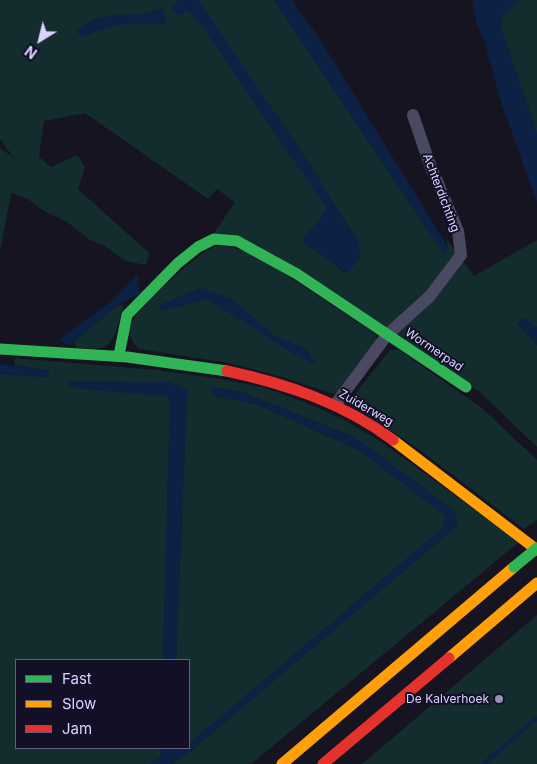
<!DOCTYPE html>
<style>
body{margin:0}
#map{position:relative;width:537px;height:764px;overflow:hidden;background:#161421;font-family:Inter,sans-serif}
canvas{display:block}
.legend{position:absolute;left:15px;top:659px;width:175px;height:90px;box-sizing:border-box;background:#130f26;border:1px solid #625e7d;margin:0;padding:6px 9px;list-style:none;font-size:15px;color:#d9d4ff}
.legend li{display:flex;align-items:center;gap:10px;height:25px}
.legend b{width:25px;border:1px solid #625e7d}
.north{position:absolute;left:15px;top:15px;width:50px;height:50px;-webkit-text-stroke:4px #130f26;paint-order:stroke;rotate:216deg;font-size:14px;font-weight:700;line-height:20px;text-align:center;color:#d9d4ff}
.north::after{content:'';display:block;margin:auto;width:18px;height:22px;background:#d9d4ff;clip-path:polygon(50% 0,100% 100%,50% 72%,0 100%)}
</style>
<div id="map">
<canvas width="537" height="764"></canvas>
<ul class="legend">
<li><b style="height:6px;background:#30b455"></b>Fast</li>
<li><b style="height:6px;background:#ff9f0a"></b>Slow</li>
<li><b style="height:6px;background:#e5322d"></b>Jam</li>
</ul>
<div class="north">N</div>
</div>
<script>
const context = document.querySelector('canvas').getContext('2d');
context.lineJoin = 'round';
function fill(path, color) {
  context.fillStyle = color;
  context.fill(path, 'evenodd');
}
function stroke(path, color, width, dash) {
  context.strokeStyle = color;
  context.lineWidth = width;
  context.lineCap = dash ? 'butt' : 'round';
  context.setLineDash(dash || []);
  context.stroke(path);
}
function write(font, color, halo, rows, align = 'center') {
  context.font = font + ' Inter,sans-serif';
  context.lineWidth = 4;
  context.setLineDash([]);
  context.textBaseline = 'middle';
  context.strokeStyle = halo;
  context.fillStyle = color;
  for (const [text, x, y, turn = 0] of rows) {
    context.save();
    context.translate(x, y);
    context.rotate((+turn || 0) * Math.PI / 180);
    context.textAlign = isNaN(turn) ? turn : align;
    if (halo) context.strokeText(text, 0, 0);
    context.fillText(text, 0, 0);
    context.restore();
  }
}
fill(new Path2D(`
 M0 0H273L448 247 446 238 474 276 537 240V328L525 318 517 323 537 345V447L482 394 403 337 214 233 235 202 217 189 208 199 85 113 44 121 39 157 51 167 77 155 85 167 78 189 149 253 146 265 126 261 103 245 90 240 67 222 44 211 28 199 11 193 0 252V148L14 158 0 139ZM311 229 360 256 349 271 345 273 328 259 308 231Z
 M480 0H537V192Z
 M226 246 253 253 375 334 378 341 341 393 334 394 282 377 229 363 139 349C132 342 126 332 132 322 141 305 194 257 211 248 215 246 221 246 226 246Z
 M124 304C120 317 116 345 101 348 94 349 85 348 77 348L73 341 116 307Z
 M390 350H399L483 409 537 460V520L524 529 417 448 355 407 353 397Z
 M15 358 156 370 222 379 266 388 304 402 343 419 380 441 519 542 251 764H171L187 754 458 525 454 511 356 438 244 393 212 387 215 396 256 404 359 450 446 516 443 528 189 744V660H176L187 391 79 388 168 396 170 405 163 660H16V748H161L160 758 150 764H0V374L49 377 48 371 14 365Z
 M537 615V764H362Z`), '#132c2d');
fill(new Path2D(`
 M179 0H199L309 163 358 241 360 256 349 271 346 273 302 241 327 209 197 19 187 11 178 15 172 11V5Z
 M273 0H292L321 41 448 247 444 254Z
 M472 0H519L503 16 500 24 537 133V202L500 99 484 39 477 25Z
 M163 8 166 24C132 23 115 22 84 37L76 32 94 19 113 15 141 14Z
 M138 274 139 291 141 293 115 307 69 346 60 339 112 301Z
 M200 288 232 299 272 334 308 350 316 365 290 352 208 299C191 302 175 310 159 310L162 304Z
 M525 318 537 328V345L517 323Z
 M0 364 49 371V377L0 374Z
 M70 381 170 382 187 390 176 660H163L170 405 168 397 79 388 69 386Z
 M212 387 244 393 356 438 454 511 458 525 187 754 171 764H150L160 758 161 748H189V744L443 528 446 516 359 450 256 404 215 396 211 391Z
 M537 715V721L487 764H480Z`), '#0d2144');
stroke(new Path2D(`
 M335 405 387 335 430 296 461 255 458 231 429 162 413 115`), '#4a4962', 12);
stroke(new Path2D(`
 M0 349 127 357 227 371
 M119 355 127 315 178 263 198 247 214 239 237 241 297 274 466 387`), '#30b455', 11);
stroke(new Path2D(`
 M393 440 537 550
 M449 658 537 583
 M282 764 514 567`), '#ff9f0a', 11);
stroke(new Path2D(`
 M227 371C287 384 343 403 393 440
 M323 764 449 658`), '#e5322d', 11);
stroke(new Path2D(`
 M514 567 537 548`), '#30b455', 11);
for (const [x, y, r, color] of [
 [499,699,5,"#9591b1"]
]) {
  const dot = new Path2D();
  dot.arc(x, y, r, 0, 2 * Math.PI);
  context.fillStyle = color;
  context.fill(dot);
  stroke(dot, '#130f26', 2);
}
write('12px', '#d9d4ff', '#130f26', [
 ["Achterdichting",441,193,69],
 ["Wormerpad",434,350,34],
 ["Zuiderweg",366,408,30]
]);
write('12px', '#d9d4ff', '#130f26', [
 ["De Kalverhoek",489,699]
], 'right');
</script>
